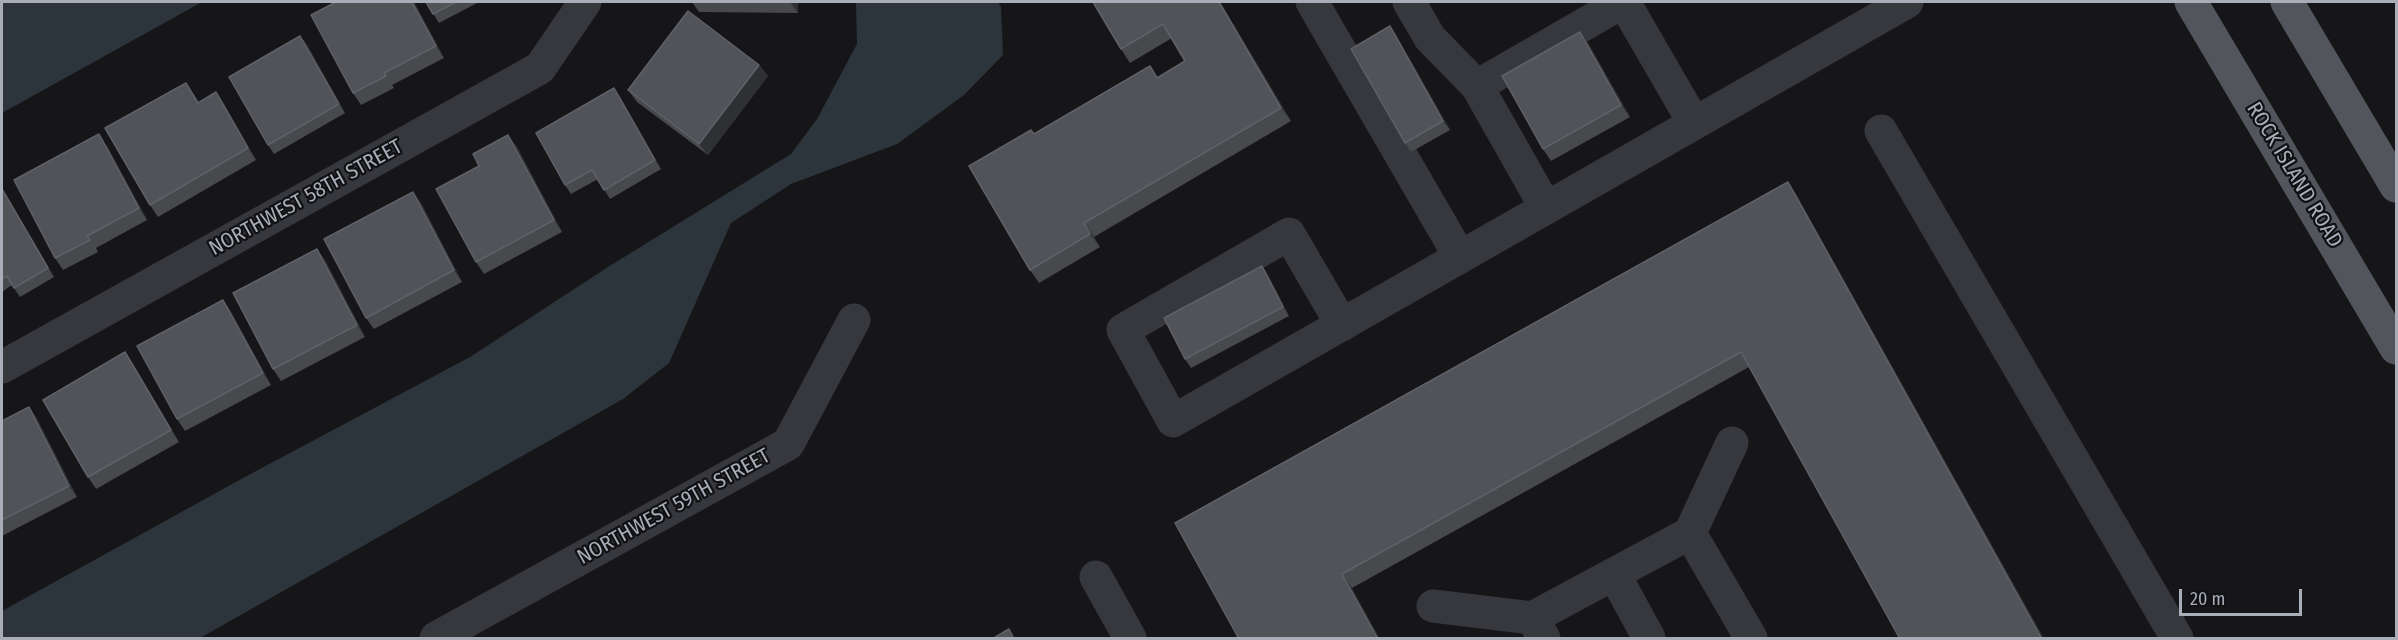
<!DOCTYPE html>
<style>
body{margin:0}
#map{position:relative;width:2398px;height:640px;overflow:hidden;background:#161618;font-family:"Fira Sans Condensed",sans-serif}
canvas{display:block}
.frame{position:absolute;inset:0;border:3px solid #a8adb8;pointer-events:none}
.scale{position:absolute;left:2179px;top:589px;width:123px;height:27px;box-sizing:border-box;border:3px solid #a8adb8;border-top:0;padding-left:8px;font-size:18px;line-height:21px;white-space:nowrap;color:#a8adb8;-webkit-text-stroke:4px #111113;paint-order:stroke}
</style>
<div id="map">
<canvas width="2398" height="640"></canvas>
<div class="frame"></div>
<div class="scale">20 m</div>
</div>
<script>
const context = document.querySelector('canvas').getContext('2d');
context.lineJoin = 'round';
function paint(path, color) { context.fillStyle = color; context.fill(path, 'evenodd'); }
function trace(path, color, width, dash) { context.strokeStyle = color; context.lineWidth = width; context.lineCap = dash ? 'butt' : 'round'; context.setLineDash(dash || []); context.stroke(path); }
function label(font, color, halo, rows, align = 'center') {
  context.font = font + ' "Fira Sans Condensed",sans-serif'; context.lineWidth = 4.5; context.setLineDash([]); context.textBaseline = 'middle'; context.strokeStyle = halo; context.fillStyle = color; for (const [text, x, y, turn = 0] of rows) {
    context.save(); context.translate(x, y); context.rotate((+turn || 0) * Math.PI / 180); context.textAlign = isNaN(turn) ? turn : align; if (halo) context.strokeText(text, 0, 0); context.fillText(text, 0, 0); context.restore();
  }
}
paint(new Path2D(`
 M 2,2 L 202,2 L 2,113 Z
 M 856,2 L 998,2 L 1001,7 L 1003,55 L 964,95 L 897,144 L 791,184 L 731,223 L 669,363 L 623,399 L 200,638 L 2,638 L 2,611 L 243,478 L 470,357 L 608,267 L 791,154 L 817,119 L 857,44 Z`), '#2c353c');
trace(new Path2D(`
 M 1312,2 L 1460,257
 M 1409,2 L 1430,38 L 1477,86
 M 1624,2 L 1694,123
 M 1881,131 L 2177,638
 M 1546,208 L 1477,86 L 1623,2
 M 1342,325 L 1289,234 L 1123,330 L 1173,421 L 1907,2
 M 2,367 L 540,68 L 585,2
 M 1690,533 L 1732,443
 M 1614,574 L 1649,638
 M 1096,577 L 1130,638
 M 1433,606 L 1532,618
 M 436,638 L 788,444 L 854,320
 M 1544,638 L 1532,618 L 1690,533 L 1751,638`), '#37383d', 33);
trace(new Path2D(`
 M 2191,2 L 2396,348
 M 2287,2 L 2396,186`), '#53555c', 33);
paint(new Path2D(`
 M 336,2 L 414,2 L 444,58 L 392,85 L 394,88 L 361,105 L 353,93 Z
 M 426,2 L 479,2 L 439,23 Z
 M 692,2 L 798,2 L 798,13 L 699,12 Z
 M 1093,2 L 1220,2 L 1291,121 L 1094,237 L 1100,247 L 1039,283 L 1030,270 L 1034,134 L 1158,77 L 1185,61 L 1172,38 L 1130,63 L 1121,49 Z
 M 1396,35 L 1450,130 L 1411,152 L 1405,143 Z
 M 300,36 L 307,45 L 345,113 L 274,154 L 268,145 Z
 M 1588,43 L 1630,117 L 1551,161 L 1543,149 Z
 M 759,65 L 768,76 L 708,155 L 637,102 L 628,90 Z
 M 216,92 L 224,104 L 256,160 L 158,217 L 150,205 L 194,95 L 199,103 Z
 M 620,97 L 661,169 L 610,199 L 598,179 L 571,194 L 565,185 Z
 M 508,135 L 517,147 L 562,232 L 484,274 L 476,262 L 479,166 Z
 M 107,146 L 147,220 L 96,248 L 98,252 L 63,270 L 55,258 Z
 M 1788,182 L 1797,196 L 2044,639 L 1900,639 L 1749,367 L 1352,588 L 1239,639 Z
 M 2,189 L 8,198 L 54,277 L 20,297 L 12,285 L 2,292 Z
 M 421,203 L 462,282 L 374,329 L 366,318 Z
 M 325,260 L 365,337 L 281,381 L 273,369 Z
 M 1262,266 L 1268,275 L 1289,316 L 1191,368 L 1185,359 Z
 M 223,300 L 231,312 L 271,385 L 185,431 L 177,419 Z
 M 125,352 L 133,364 L 179,442 L 96,489 L 88,477 Z
 M 29,407 L 37,419 L 77,497 L 2,536 L 2,421 Z`), '#47494d');
paint(new Path2D(`
 M 412,2 L 414,2 L 444,58 L 436,46 Z
 M 790,2 L 798,2 L 798,13 Z
 M 1219,2 L 1220,2 L 1291,121 L 1281,108 Z
 M 1390,26 L 1396,35 L 1450,130 L 1443,121 Z
 M 1580,32 L 1588,43 L 1630,117 L 1621,105 Z
 M 300,36 L 307,45 L 345,113 L 339,104 Z
 M 759,65 L 768,76 L 708,155 L 699,144 Z
 M 614,88 L 620,97 L 661,169 L 655,160 Z
 M 216,92 L 224,104 L 256,160 L 248,148 Z
 M 99,134 L 107,146 L 147,220 L 139,208 Z
 M 508,135 L 517,147 L 562,232 L 554,220 Z
 M 1788,182 L 1797,196 L 2044,639 L 2042,639 Z
 M 2,189 L 8,198 L 54,277 L 48,268 Z
 M 413,192 L 421,203 L 462,282 L 454,270 Z
 M 1084,223 L 1094,237 L 1100,247 L 1090,234 Z
 M 317,249 L 325,260 L 365,337 L 357,325 Z
 M 1262,266 L 1268,275 L 1289,316 L 1283,307 Z
 M 223,300 L 231,312 L 271,385 L 263,373 Z
 M 125,352 L 133,364 L 179,442 L 171,430 Z
 M 29,407 L 37,419 L 77,497 L 69,486 Z
 M 1342,574 L 1352,588 L 1380,639 L 1378,639 Z`), '#2f3033');
const building = new Path2D(`
 M 336,2 L 412,2 L 436,46 L 384,73 L 386,76 L 353,93 L 311,15 Z
 M 426,2 L 456,2 L 433,14 Z
 M 1093,2 L 1219,2 L 1281,108 L 1084,223 L 1090,234 L 1030,270 L 969,166 L 1031,130 L 1034,134 L 1150,66 L 1157,78 L 1185,61 L 1163,24 L 1121,49 Z
 M 688,11 L 759,65 L 699,144 L 628,90 Z
 M 1390,26 L 1443,121 L 1405,143 L 1351,49 Z
 M 1580,32 L 1621,105 L 1543,149 L 1502,76 Z
 M 300,36 L 339,104 L 268,145 L 229,77 Z
 M 186,83 L 198,103 L 216,92 L 248,148 L 150,205 L 105,128 Z
 M 614,88 L 655,160 L 604,190 L 592,170 L 565,185 L 536,133 Z
 M 99,134 L 139,208 L 87,236 L 90,240 L 55,258 L 14,180 Z
 M 508,135 L 554,220 L 476,262 L 436,189 L 479,166 L 473,154 Z
 M 1788,182 L 2042,639 L 1900,639 L 1741,352 L 1342,574 L 1378,639 L 1239,639 L 1175,523 Z
 M 2,189 L 48,268 L 14,288 L 7,276 L 2,279 Z
 M 413,192 L 454,270 L 366,318 L 324,239 Z
 M 317,249 L 357,325 L 273,369 L 233,293 Z
 M 1262,266 L 1283,307 L 1185,359 L 1164,318 Z
 M 223,300 L 263,373 L 177,419 L 137,346 Z
 M 125,352 L 171,430 L 88,477 L 43,400 Z
 M 29,407 L 69,486 L 2,520 L 2,421 Z
 M 1009,629 L 1014,639 L 992,639 Z`);
paint(building, '#525359');
trace(building, '#5f6168', 1.5);
label('21px', '#a8adb8', '#111113', [
 ["ROCK ISLAND ROAD",2294,175,59],
 ["NORTHWEST 58TH STREET",306,198,-29],
 ["NORTHWEST 59TH STREET",674,507,-29]
]);
</script>
